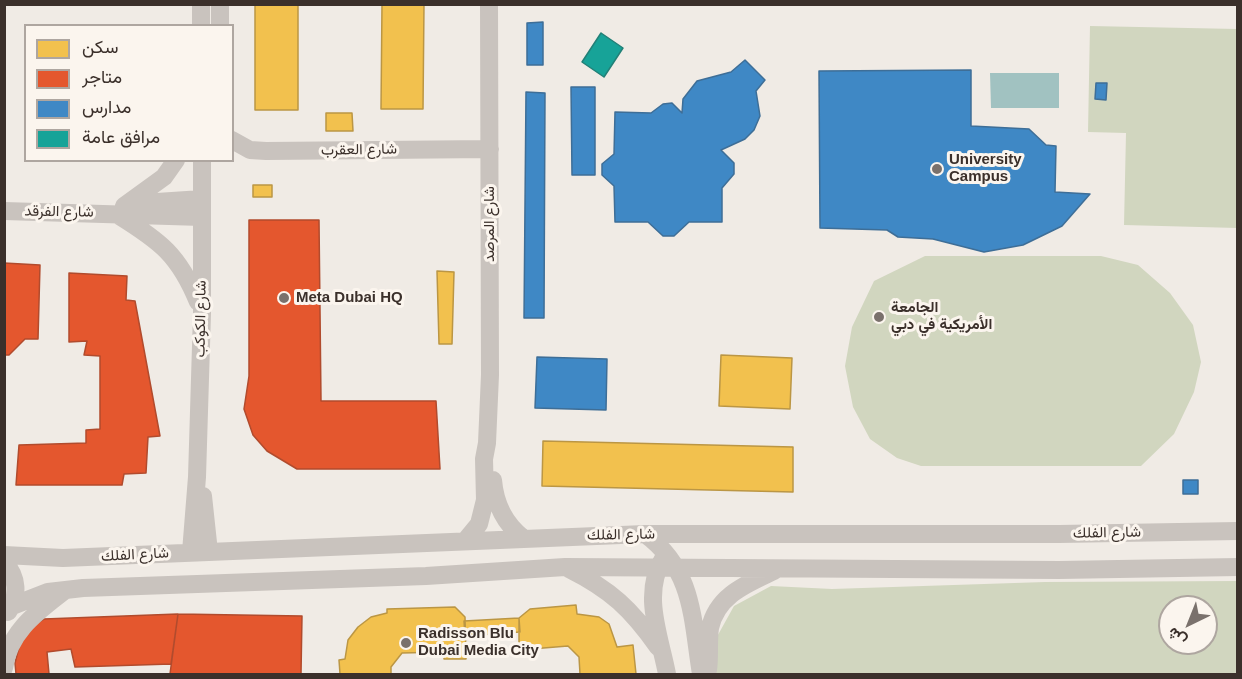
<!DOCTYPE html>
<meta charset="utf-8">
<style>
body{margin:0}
#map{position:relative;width:1242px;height:679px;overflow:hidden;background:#f0ebe5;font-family:Arial,Vazirmatn,sans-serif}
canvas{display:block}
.frame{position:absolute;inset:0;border:6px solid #3b302b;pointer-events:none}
.legend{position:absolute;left:24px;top:24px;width:210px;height:138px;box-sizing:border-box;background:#fbf5ee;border:2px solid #aea6a0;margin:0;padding:8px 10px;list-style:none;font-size:18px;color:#3b302b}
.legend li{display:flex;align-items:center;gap:12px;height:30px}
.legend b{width:30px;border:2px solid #aea6a0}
.north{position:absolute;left:1158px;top:595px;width:60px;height:60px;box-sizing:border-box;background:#fbf5ee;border:2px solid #aea6a0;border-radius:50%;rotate:223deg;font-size:16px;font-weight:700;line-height:24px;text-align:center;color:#3b302b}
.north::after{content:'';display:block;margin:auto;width:21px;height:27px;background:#7a716c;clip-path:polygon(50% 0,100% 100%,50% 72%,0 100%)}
</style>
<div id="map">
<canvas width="1242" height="679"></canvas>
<div class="frame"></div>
<ul class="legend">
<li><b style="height:16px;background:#f2c14e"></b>سكن</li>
<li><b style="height:16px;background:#e4572e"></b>متاجر</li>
<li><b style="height:16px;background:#3f88c5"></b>مدارس</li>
<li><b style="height:16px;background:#17a398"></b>مرافق عامة</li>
</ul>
<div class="north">ش</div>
</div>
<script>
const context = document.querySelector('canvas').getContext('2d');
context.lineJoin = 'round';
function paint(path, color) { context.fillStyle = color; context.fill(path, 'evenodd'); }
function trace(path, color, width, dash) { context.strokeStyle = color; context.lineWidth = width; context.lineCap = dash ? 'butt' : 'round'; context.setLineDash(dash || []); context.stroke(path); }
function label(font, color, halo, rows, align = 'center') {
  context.font = font + ' Arial,Vazirmatn,sans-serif'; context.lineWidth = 6; context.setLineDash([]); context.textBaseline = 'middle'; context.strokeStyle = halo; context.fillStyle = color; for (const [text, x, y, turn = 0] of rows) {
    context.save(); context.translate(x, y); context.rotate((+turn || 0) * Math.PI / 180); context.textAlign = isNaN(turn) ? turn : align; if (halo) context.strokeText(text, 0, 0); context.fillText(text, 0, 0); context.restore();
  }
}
paint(new Path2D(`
 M 1090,26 L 1237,29 L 1237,228 L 1124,225 L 1126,133 L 1088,132 Z
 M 925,256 L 1101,256 L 1138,265 L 1170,293 L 1193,325 L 1201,362 L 1194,392 L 1174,434 L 1141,466 L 921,466 L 897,458 L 870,439 L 853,407 L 845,366 L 852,327 L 874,281 Z
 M 1237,581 L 1237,674 L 715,674 L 714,642 L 734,606 L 771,586 L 832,589 L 1045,582 ZM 1170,607 L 1206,607 L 1206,643 L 1170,643 Z`), '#d1d6bf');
paint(new Path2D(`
 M 990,73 L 1059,73 L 1059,108 L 991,108 Z`), '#a1c2c1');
const homes = new Path2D(`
 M 255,4 L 298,4 L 298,110 L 255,110 Z
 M 382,4 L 424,4 L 423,109 L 381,109 Z
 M 326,113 L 352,113 L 353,131 L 326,131 Z
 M 253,185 L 272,185 L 272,197 L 253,197 Z
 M 437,271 L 454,272 L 452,344 L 439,344 Z
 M 721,355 L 792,358 L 790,409 L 719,406 Z
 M 543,441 L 793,447 L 793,492 L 542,486 Z
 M 576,605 L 577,614 L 599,617 L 609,624 L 617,647 L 633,645 L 636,674 L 580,674 L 579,657 L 568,646 L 519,650 L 519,618 L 530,609 Z
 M 455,607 L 465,617 L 466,659 L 444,659 L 444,652 L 402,653 L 391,667 L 391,674 L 340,674 L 339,660 L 345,659 L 348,640 L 358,627 L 371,617 L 387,613 L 387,609 Z
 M 519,618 L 520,632 L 465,636 L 464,621 Z`);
paint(homes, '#f2c14e');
trace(homes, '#bb9644', 1.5);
const shops = new Path2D(`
 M 249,220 L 319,220 L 321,401 L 436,401 L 440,469 L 297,469 L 267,451 L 253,435 L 244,409 L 249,376 Z
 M 4,263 L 40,265 L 38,339 L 25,339 L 9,355 L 4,355 Z
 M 69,273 L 127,276 L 126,300 L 135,301 L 160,436 L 148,437 L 146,473 L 124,474 L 122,485 L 16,485 L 19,445 L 86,443 L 86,430 L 100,429 L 100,356 L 84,355 L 87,341 L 69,342 Z
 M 178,614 L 302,616 L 301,674 L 170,674 Z
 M 178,614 L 171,664 L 75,667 L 71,649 L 47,652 L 49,674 L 16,674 L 15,663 L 23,631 L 44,619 Z`);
paint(shops, '#e4572e');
trace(shops, '#b14b2d', 1.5);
const schools = new Path2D(`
 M 543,22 L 543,65 L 527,65 L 527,23 Z
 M 745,60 L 765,80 L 756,91 L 760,116 L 754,130 L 745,139 L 721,150 L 734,163 L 734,174 L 722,188 L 722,222 L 689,222 L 674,236 L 663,236 L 648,222 L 615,222 L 614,186 L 602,175 L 602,164 L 614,154 L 615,112 L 651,113 L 663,104 L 672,103 L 682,113 L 683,99 L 697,81 L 731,72 Z
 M 971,70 L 971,126 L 1029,129 L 1046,145 L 1056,146 L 1055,192 L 1090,194 L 1062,226 L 1023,245 L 984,252 L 933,239 L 898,237 L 887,230 L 820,228 L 819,71 Z
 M 1096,83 L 1107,83 L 1106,100 L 1095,99 Z
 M 571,87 L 595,87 L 595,175 L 572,175 Z
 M 526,92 L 545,93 L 544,318 L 524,318 Z
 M 537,357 L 607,359 L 606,410 L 535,408 Z
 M 1183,480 L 1198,480 L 1198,494 L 1183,494 Z`);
paint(schools, '#3f88c5');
trace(schools, '#3e6e97', 1.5);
const public = new Path2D(`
 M 601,33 L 623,48 L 604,77 L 582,62 Z`);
paint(public, '#17a398');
trace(public, '#228077', 1.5);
trace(new Path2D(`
 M 201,4 L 201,26
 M 220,26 L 220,4
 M 232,140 L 250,150 L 266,151 L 490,149
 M 124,206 L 164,177 L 176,160
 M 130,208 L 157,202 L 202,199
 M 4,211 L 202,217
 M 118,215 C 160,241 179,255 198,302
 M 493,480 C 495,504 504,523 523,538
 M 203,496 L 209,552
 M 645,534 C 694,570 692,619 701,674
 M 465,541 L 479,524 L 485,500 L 484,459 L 487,443 L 490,375 L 489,4
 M 191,552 L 197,477 L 202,313 L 202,160
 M 4,555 L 63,558 L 645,534 L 1059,534 L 1238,531
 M 664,557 C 641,594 660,636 667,674
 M 4,562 C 18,577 19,596 8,612
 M 569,569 C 611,590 631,609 658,647
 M 12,606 L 48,592 L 83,588 L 426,576 L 565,567 L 1059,570 L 1238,567
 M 4,668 C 9,632 36,613 63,592
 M 708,670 C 710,656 708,642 710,628 C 717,595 747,584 774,571`), '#c9c3be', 18);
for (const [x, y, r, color] of [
 [937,169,6,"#7a716c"],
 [284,298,6,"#7a716c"],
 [879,317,6,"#7a716c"],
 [406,643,6,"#7a716c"]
]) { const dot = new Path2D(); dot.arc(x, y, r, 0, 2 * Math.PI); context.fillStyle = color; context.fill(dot); trace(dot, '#fbf5ee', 2); }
label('15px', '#3b302b', '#fbf5ee', [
 ["شارع العقرب",359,150,-1],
 ["شارع الفرقد",59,212,1],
 ["شارع المرصد",490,224,-90],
 ["شارع الكوكب",201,319,-89],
 ["شارع الفلك",1107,533,-1],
 ["شارع الفلك",621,535,-1],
 ["شارع الفلك",135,555,-3]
]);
label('bold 15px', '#3b302b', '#fbf5ee', [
 ["University",949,160],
 ["Campus",949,177],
 ["Meta Dubai HQ",296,298],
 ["الجامعة",891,308],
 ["الأمريكية في دبي",891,325],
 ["Radisson Blu",418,634],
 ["Dubai Media City",418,651]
], 'left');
</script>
